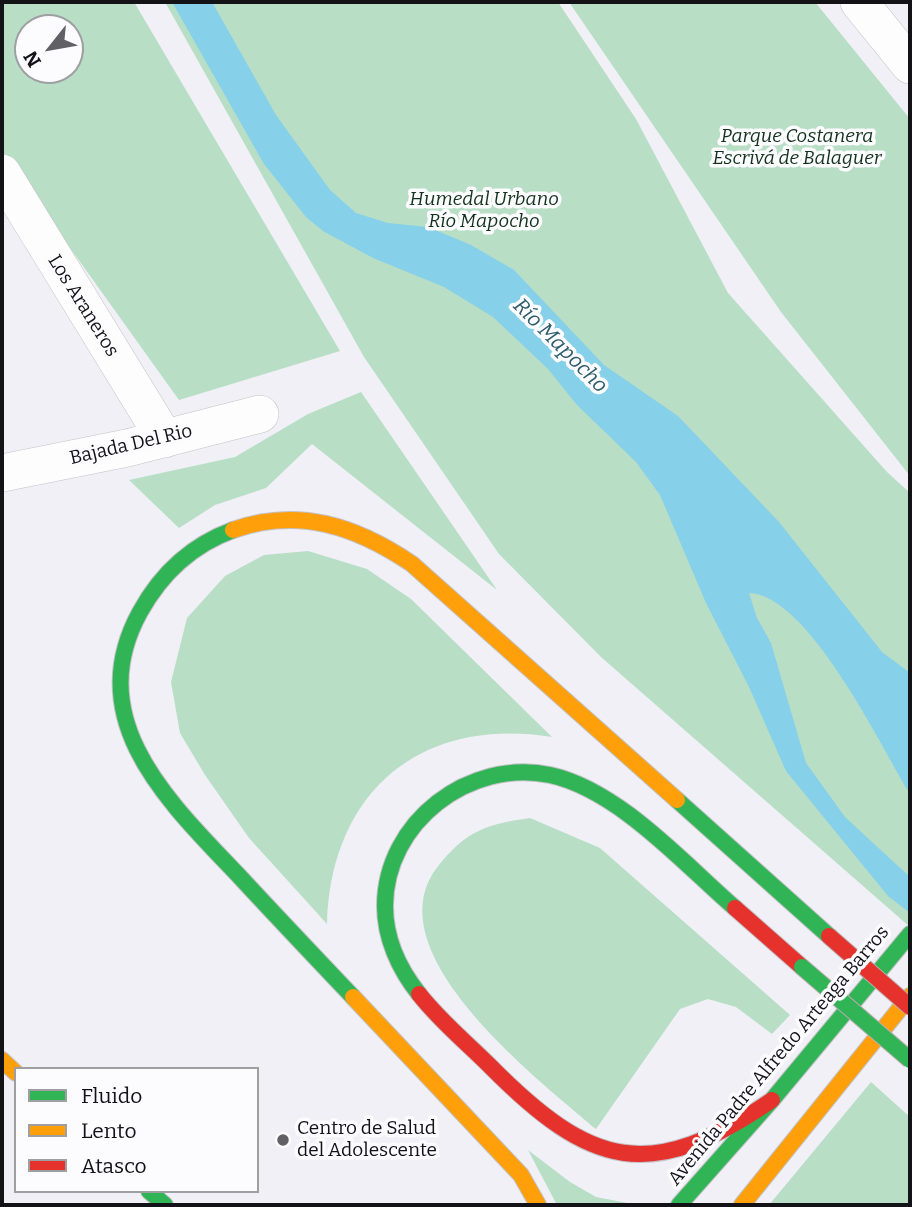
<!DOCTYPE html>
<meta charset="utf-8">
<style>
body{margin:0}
#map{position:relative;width:912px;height:1207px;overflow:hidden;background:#f0f0f6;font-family:Bitter,serif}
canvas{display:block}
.frame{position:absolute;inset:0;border:4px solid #131317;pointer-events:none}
.legend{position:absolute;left:14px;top:1067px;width:245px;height:126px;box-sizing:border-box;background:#fcfcfe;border:2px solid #9f9fa2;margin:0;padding:9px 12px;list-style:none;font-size:21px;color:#131317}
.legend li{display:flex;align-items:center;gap:14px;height:35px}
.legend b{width:35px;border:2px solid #9f9fa2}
.north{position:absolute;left:14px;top:14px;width:70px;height:70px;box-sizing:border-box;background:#fcfcfe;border:2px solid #9f9fa2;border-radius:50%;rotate:239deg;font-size:19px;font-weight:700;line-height:28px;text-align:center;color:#131317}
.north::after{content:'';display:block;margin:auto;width:24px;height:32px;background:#606065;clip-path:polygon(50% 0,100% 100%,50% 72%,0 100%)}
</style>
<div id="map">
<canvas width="912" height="1207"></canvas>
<div class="frame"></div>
<ul class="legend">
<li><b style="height:9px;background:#30b455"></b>Fluido</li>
<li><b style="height:9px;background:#ff9f0a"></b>Lento</li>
<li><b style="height:9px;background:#e5322d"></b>Atasco</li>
</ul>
<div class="north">N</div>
</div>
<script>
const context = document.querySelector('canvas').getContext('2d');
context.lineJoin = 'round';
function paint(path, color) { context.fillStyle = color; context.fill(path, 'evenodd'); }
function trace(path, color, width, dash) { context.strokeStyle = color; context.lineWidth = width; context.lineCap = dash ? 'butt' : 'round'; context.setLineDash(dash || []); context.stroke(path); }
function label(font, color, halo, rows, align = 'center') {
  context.font = font + ' Bitter,serif'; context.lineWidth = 7; context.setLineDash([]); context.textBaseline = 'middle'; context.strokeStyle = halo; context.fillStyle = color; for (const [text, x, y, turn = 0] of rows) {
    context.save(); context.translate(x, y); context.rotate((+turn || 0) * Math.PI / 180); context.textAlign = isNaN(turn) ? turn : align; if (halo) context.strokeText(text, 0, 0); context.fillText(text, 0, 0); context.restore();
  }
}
paint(new Path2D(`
 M 2,2 L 134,2 L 340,351 L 179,400 L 2,153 ZM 28,28 L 70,28 L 70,70 L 28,70 Z
 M 165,2 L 558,2 L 636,119 L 728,293 L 887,472 L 910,493 L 910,927 L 601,657 L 499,554 L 364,357 Z
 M 569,2 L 815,2 L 910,119 L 910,476 L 781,312 Z
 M 361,392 L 497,590 L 312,444 L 266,488 L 215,505 L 179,528 L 129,480 L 235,457 L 308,414 Z
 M 308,551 L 367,569 L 411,599 L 552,737 C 421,716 331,791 327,924 L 249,838 L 205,775 L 180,733 L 171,682 L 187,618 L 225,576 L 264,555 Z
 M 530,818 L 600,848 L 790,1015 L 772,1034 L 736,1007 L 708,999 L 680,1009 L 596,1129 C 539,1080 369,950 439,865 C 467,830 488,824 530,818 Z
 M 871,1082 L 910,1117 L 910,1205 L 769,1205 Z
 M 528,1150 L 570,1182 L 596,1197 L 638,1205 L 557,1205 Z`), '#b8dec6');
paint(new Path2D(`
 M 172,2 L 212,2 L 276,115 L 330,190 L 356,213 L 388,223 L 428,227 L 471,245 L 514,270 L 604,365 L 678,416 L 779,522 L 882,652 L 910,673 L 910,794 C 881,747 809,595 749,593 L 757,618 L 771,643 L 806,763 L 845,817 L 910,877 L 910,913 L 888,896 L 786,771 L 749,687 L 706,603 L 660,495 L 636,462 L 577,405 L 548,369 L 493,317 L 444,287 L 373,258 L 323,231 L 306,217 L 264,164 Z`), '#86d0e9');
const street = new Path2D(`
 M 859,2 L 910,65
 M 2,173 L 165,439
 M 2,473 L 127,448 L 260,414`);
const fast = new Path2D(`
 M 233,530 C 192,545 161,574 140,612 C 80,721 171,804 240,877 C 277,917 315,957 353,997
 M 677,800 L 829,936
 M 419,994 C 399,969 385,938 385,906 C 385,822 470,758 550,775 C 619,790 684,864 735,908
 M 149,1191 L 165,1205
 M 679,1205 L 772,1100 L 910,934`);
const slow = new Path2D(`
 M 233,530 C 299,507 356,526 412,564 L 677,800
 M 353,997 L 521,1175 L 538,1205
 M 2,1060 L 16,1073
 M 742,1205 L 910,996`);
const jam = new Path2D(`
 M 735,908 L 802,967
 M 419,994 C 440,1021 466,1042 490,1066 C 591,1168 650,1184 772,1100`);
trace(street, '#c1c1c6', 38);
trace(fast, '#c1c1c6', 18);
trace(slow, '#c1c1c6', 18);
trace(jam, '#c1c1c6', 18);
trace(street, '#fdfdfe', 37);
trace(fast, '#30b455', 16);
trace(slow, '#ff9f0a', 16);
trace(jam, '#e5322d', 16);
const fastBridge = new Path2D(`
 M 802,967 L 910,1060`);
const jamBridge = new Path2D(`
 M 829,936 L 910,1007`);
trace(fastBridge, '#baacae', 18, []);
trace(jamBridge, '#baacae', 18, []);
trace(fastBridge, '#30b455', 16);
trace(jamBridge, '#e5322d', 16);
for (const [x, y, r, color] of [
 [283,1140,7,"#606065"]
]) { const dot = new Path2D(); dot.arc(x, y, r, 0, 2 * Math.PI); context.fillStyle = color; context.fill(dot); trace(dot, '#fcfcfe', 2.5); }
label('italic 19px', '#12321d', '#fcfcfe', [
 ["Parque Costanera",797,137],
 ["Escrivá de Balaguer",797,159],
 ["Humedal Urbano",484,200],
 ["Río Mapocho",484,222]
]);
label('19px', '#131317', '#fcfcfe', [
 ["Los Araneros",83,306,58],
 ["Bajada Del Rio",131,445,-13],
 ["Avenida Padre Alfredo Arteaga Barros",779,1056,-50]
]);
label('19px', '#131317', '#fcfcfe', [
 ["Centro de Salud",297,1129],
 ["del Adolescente",297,1151]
], 'left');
label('italic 21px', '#2e5c6a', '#fcfcfe', [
 ["Río Mapocho",560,346,45]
]);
</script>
